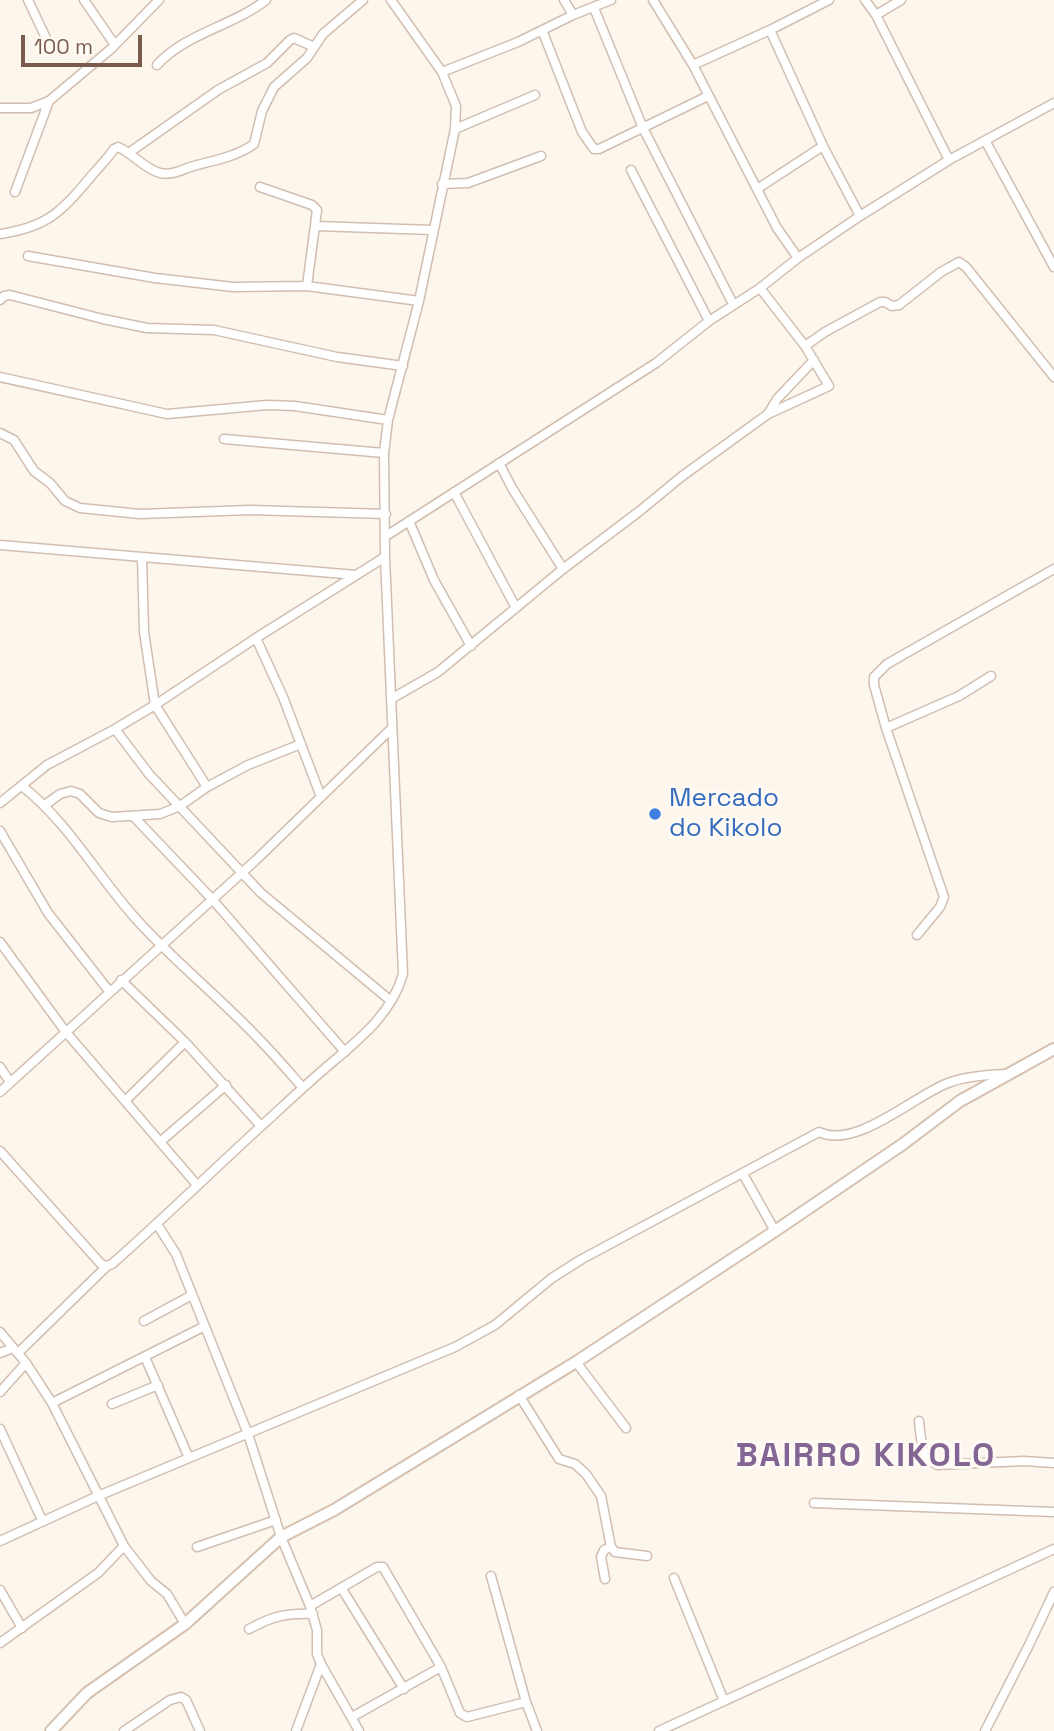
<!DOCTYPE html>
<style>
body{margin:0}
#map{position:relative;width:1054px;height:1731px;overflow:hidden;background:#fdf6ec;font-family:"Space Grotesk",sans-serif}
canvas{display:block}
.scale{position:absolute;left:21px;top:35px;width:121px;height:32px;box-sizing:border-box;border:4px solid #7a5c4d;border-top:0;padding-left:9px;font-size:21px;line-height:24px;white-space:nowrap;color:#7a5c4d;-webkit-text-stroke:5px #fffaf3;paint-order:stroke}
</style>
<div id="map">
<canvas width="1054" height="1731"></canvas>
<div class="scale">100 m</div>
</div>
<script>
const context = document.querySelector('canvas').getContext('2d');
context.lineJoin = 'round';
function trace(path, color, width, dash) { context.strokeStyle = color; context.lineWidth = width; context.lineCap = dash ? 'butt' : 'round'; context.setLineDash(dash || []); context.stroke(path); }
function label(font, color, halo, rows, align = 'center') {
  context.font = font + ' "Space Grotesk",sans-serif'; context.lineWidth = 6; context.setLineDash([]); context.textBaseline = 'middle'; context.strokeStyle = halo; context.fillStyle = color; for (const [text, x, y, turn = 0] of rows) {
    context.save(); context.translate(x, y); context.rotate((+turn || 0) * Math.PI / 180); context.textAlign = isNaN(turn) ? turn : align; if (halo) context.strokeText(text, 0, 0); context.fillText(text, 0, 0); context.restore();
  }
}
const street = new Path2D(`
 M 28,0 L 46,38
 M 84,0 L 115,45
 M 564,0 L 573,15
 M 653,0 L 693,65 L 777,228 L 798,258
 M 865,0 L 876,15 L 949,160
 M 594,8 L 643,128 L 733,304
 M 876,15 L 901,0
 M 542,30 L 582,132 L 594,149 L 599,149 L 708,96
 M 770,30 L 823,146 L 860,216
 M 157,65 C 186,33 233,26 266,0
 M 693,65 L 770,30 L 829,0
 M 442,72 L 518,42 L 573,15 L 611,0
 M 0,108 L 31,108 L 49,101 L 112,48 L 159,0
 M 455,129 L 535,95
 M 986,142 L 1054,267
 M 130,152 L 218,90 L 267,63 L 290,40 L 294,38 L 314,47
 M 631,170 L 709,321
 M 442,184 L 468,183 L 541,156
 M 260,187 L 312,205 L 317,210 L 307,286
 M 757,189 L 823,146
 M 15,192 L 49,101
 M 316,226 L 432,230
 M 0,234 C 49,227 63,210 93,174 C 100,166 108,158 114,149 L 118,147 C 134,154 143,168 160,173 C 174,176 184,168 197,165 C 217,160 237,156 254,144 L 262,111 L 274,87 L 307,58 L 323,34 L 363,0
 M 28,256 L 155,278 L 233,287 L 307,286 L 419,301
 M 0,300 L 4,296 L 10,295 L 103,319 L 147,328 L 214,330 L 337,357 L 403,366
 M 805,346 L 825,332 L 880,302 L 885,302 L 892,306 L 899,305 L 941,272 L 959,262 L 966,267 L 1054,377
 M 0,377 L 167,414 L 267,405 L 295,406 L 388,420
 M 768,414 L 777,399 L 814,360
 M 0,433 L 14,440 L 34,471 L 50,483 L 65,501 L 80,508 L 140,514 L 250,510 L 386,514
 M 224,439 L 384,453
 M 499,463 L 512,488 L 563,569
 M 454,492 L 516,608
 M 409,521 L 434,580 L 471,646
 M 386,536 L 656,363 L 709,321 L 760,288 L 798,258 L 860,216 L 949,160 L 1054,103
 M 0,545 L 356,575
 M 142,558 L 144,632 L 155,705 L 207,787
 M 256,638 L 283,697 L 321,797
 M 391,699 L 438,672 L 563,569 L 641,510 L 681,477 L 768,414 L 829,386 L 805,346 L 760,288
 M 886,728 L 959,696 L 991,676
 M 115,729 L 149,774 L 261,893 L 391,1001
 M 22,786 C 69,823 97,876 137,920 C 174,961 218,996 256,1036 C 273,1053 288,1071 303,1088
 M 0,803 L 47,765 L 115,729 L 155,705 L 256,638 L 385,557
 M 45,805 L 60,794 L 71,791 L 80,794 L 99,813 L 112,817 L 160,814 L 180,806 L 207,787 L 248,765 L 301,744
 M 134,817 L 212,899 L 345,1052
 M 0,831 L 48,913 L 109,991
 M 917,935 L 940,907 L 944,897 L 886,728 L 874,685 L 874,677 L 887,664 L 1054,569
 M 0,942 L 65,1031 L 197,1185
 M 121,980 L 185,1042 L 261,1126
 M 0,1067 L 10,1082
 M 0,1092 L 256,860 L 392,728
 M 125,1101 L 185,1042
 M 160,1142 L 226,1085
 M 0,1151 L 101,1264 L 107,1266
 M 743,1174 L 775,1231
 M 157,1224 L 176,1254 L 248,1434 L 281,1537 L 310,1606 L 317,1630 L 317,1654 L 321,1664 L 359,1731
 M 144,1321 L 192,1295
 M 0,1332 L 26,1363 L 52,1403 L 124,1546 L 98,1573 L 0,1643
 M 0,1353 L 13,1348
 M 18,1353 L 107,1266 L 112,1264 C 162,1220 209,1174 258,1129 C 279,1110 300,1090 322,1071 C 354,1043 391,1017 403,974 L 385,557 L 384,453 L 388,420 L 419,301 L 455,129 L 456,106 L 442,72 L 391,0
 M 145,1357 L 189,1458
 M 576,1362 L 626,1428
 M 0,1392 L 26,1363
 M 519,1395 L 559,1459 L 575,1464 L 586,1474 L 601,1496 L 611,1547 L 615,1552 L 647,1556
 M 52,1403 L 205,1326
 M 112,1404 L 158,1385
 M 919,1421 C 921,1438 920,1456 937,1465 L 1024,1461 L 1054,1463
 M 0,1429 L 42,1520
 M 814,1503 L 1054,1512
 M 0,1541 L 98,1496 L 455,1347 L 495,1325 L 552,1278 L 582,1259 L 819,1132 C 856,1150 915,1095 948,1083 C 966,1076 988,1075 1007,1074
 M 124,1546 L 151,1581 L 167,1594 L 185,1624
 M 197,1547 L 276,1520
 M 491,1576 L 526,1702 L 537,1731
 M 674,1578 L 724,1701
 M 605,1579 L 601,1557 L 604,1550 L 611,1547
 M 342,1589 L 404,1689
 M 0,1590 L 22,1628
 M 310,1606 L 377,1567 L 383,1567 L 441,1667 L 460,1713 L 467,1717 L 526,1702
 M 249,1629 C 273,1616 286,1613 313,1614
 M 352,1717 L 441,1667
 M 124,1731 L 170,1700 L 181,1697 L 186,1700 L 200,1731
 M 296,1731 L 321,1664
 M 659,1731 L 1054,1549
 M 985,1731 L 1029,1645 L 1054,1592`);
const secondary = new Path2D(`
 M 51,1731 L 87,1693 L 185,1624 L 281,1537 L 334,1510 L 576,1362 L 775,1231 L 903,1144 L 960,1101 L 1054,1049`);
trace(street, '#d1beb0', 11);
trace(secondary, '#d6c0b0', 14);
trace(street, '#fff', 8);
trace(secondary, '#fff', 10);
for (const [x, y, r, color] of [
 [655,814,7,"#3f7fe0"]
]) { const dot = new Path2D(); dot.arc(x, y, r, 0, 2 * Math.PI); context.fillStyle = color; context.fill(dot); trace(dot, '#fffaf3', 2.5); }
label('26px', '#366cbe', '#fffaf3', [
 ["Mercado",669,799],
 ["do Kikolo",669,829]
], 'left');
context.letterSpacing = '2px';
label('bold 33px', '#846695', '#fffaf3', [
 ["BAIRRO KIKOLO",866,1457]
]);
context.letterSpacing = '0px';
</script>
